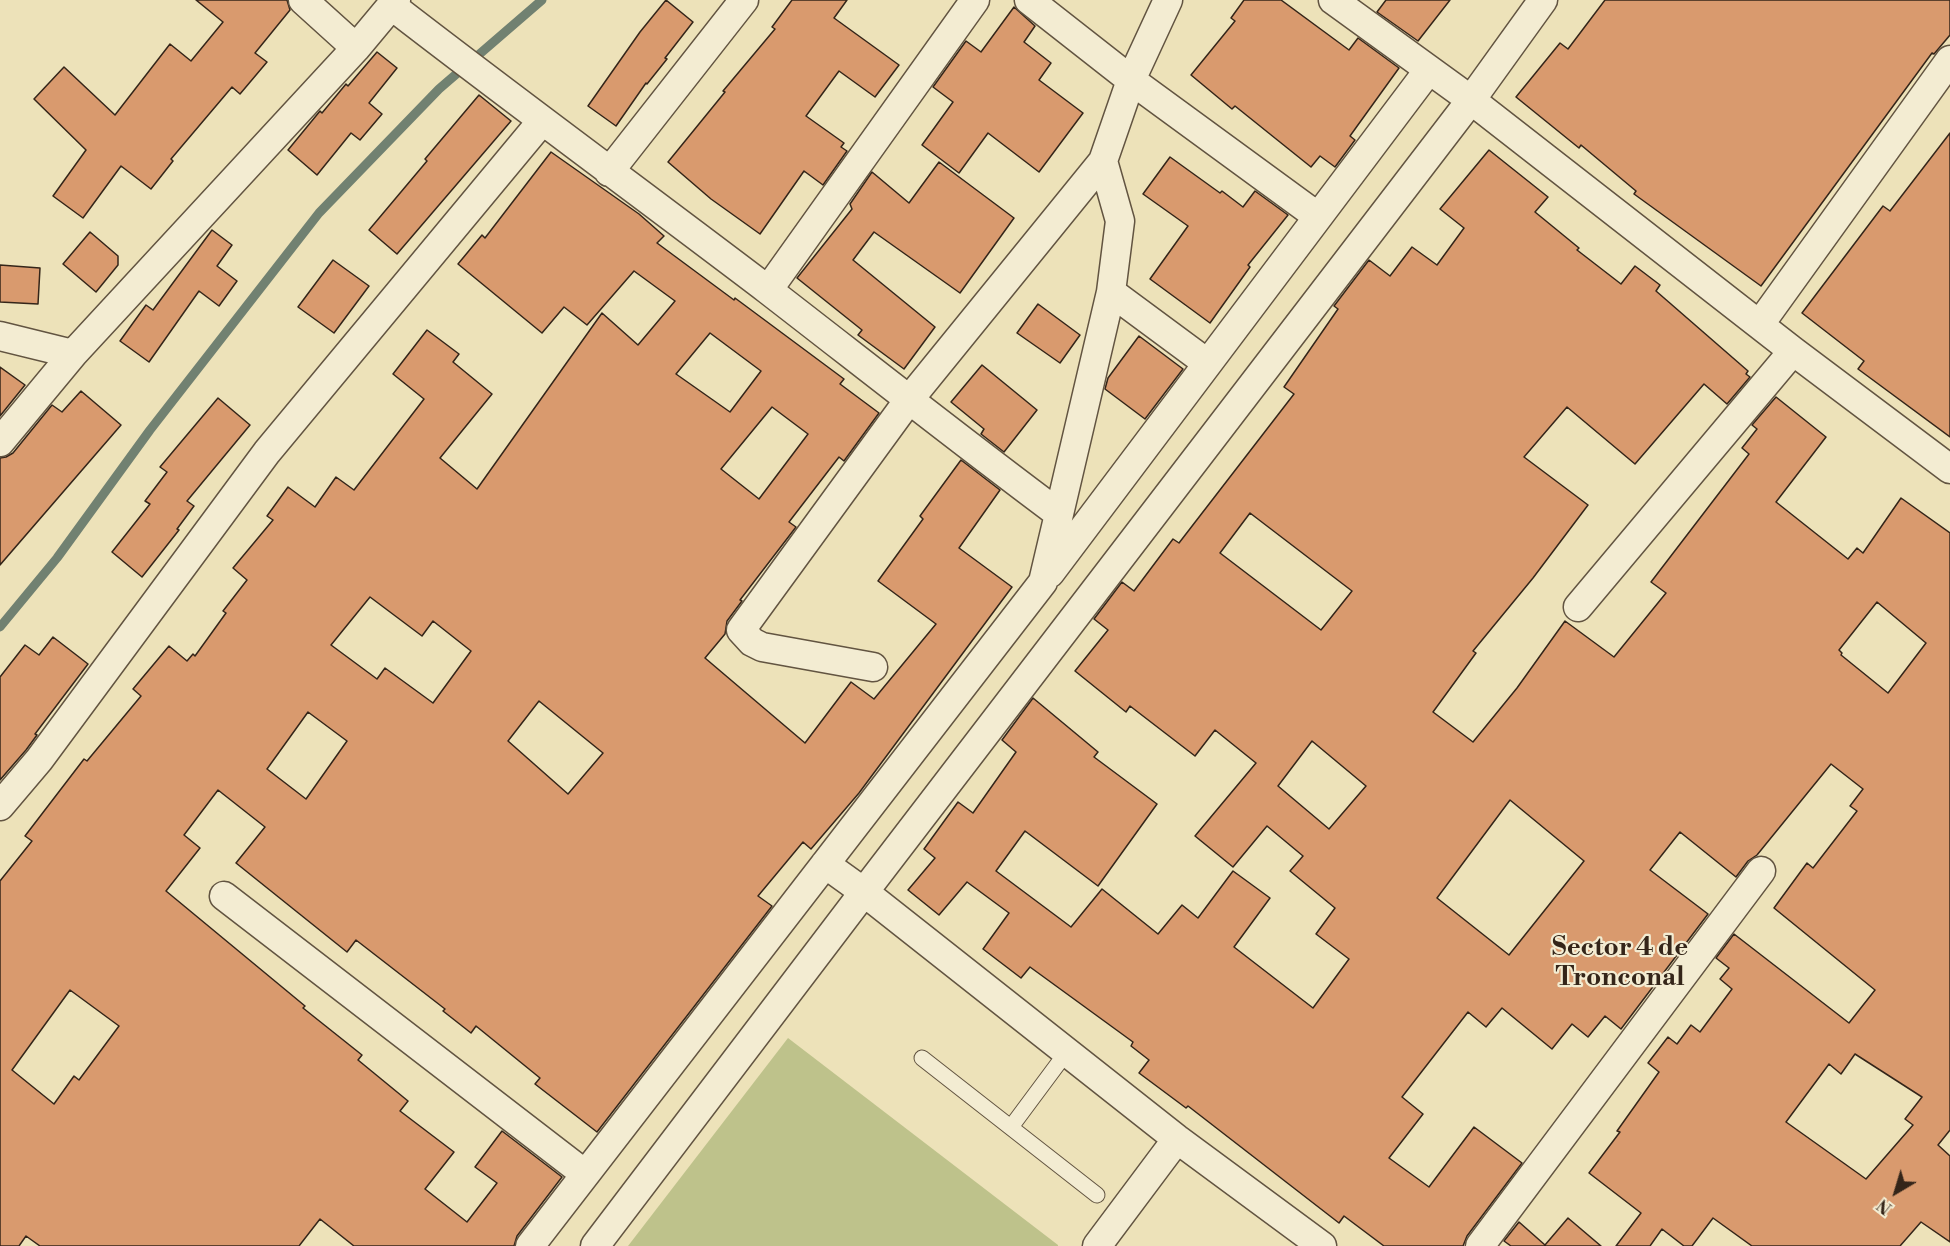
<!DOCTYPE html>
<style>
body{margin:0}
#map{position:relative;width:1950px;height:1246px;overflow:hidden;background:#ede2b9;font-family:"Libre Bodoni",serif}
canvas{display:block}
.north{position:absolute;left:1866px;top:1162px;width:60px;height:60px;-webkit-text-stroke:4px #f3ecd2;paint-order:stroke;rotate:218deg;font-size:16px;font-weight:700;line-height:24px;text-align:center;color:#342519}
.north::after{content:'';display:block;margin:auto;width:21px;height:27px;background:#342519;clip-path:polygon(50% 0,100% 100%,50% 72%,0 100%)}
</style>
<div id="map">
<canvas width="1950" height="1246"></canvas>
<div class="north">N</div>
</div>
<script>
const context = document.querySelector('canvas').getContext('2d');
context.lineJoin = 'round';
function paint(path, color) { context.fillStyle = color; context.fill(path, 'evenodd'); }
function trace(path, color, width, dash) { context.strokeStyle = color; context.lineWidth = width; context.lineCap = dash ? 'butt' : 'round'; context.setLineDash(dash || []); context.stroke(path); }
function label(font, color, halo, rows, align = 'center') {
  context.font = font + ' "Libre Bodoni",serif'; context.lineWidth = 4.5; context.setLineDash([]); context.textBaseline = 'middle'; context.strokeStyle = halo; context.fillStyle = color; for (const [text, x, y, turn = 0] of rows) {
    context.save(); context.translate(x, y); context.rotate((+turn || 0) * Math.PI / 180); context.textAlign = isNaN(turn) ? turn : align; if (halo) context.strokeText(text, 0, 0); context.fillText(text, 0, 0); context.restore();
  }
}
paint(new Path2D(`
 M 788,1038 L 1058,1245 L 1058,1246 L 628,1246 Z`), '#bec28b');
trace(new Path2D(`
 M 0,627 L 57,558 L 150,430 L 319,213 L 439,89 L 542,0`), '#718171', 9);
const building = new Path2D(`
 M 196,0 L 287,0 L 290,10 L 255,53 L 267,62 L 240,94 L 232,87 L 171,159 L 173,161 L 151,189 L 121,166 L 83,218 L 53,196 L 86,150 L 34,99 L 64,67 L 115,115 L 170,44 L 191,61 L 223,22 Z
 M 666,0 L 693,22 L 665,58 L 667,59 L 647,84 L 646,83 L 616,126 L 588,106 L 640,32 Z
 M 792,0 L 847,0 L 834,18 L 899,65 L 875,97 L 839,71 L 806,116 L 844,143 L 841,147 L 847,151 L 823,185 L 804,171 L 760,234 L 711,199 L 668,162 L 725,92 L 723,91 L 775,29 L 772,27 Z
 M 1244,0 L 1281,0 L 1349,50 L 1358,38 L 1399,68 L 1350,136 L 1355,140 L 1335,167 L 1320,156 L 1311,167 L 1235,106 L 1232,109 L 1191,75 L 1235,21 L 1231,18 Z
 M 1386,0 L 1450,0 L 1418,41 L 1377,12 Z
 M 1605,0 L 1950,0 L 1950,35 L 1934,54 L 1932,53 L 1761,286 L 1634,194 L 1636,191 L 1581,145 L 1579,148 L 1516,97 L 1560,43 L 1568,49 Z
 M 1014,7 L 1035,26 L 1024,42 L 1051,63 L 1039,80 L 1083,113 L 1039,172 L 988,133 L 959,173 L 922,145 L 953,102 L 933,87 L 966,41 L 981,52 Z
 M 377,52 L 397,68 L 369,103 L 382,114 L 360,140 L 351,133 L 317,175 L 288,150 L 320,111 L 322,113 L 346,84 L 348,86 Z
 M 479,95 L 511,121 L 397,254 L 369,230 L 427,161 L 425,159 Z
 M 1950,133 L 1950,437 L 1858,369 L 1864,361 L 1802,313 L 1883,206 L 1890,211 Z
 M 1489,150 L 1548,197 L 1535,212 L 1579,248 L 1577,250 L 1621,284 L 1635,266 L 1660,285 L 1656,291 L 1748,371 L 1746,374 L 1750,377 L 1727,404 L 1704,384 L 1635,464 L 1567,407 L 1524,457 L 1588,505 L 1533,578 L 1473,651 L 1476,653 L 1433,712 L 1473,742 L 1517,688 L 1565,621 L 1614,657 L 1666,593 L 1651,582 L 1749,454 L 1742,448 L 1757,429 L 1752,425 L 1776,397 L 1826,437 L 1776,502 L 1848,559 L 1857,548 L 1863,553 L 1901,498 L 1950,533 L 1950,1130 L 1938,1145 L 1950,1156 L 1950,1242 L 1921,1222 L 1900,1246 L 1752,1246 L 1713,1218 L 1692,1246 L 1684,1246 L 1662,1229 L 1650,1246 L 1616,1246 L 1641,1213 L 1589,1173 L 1620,1132 L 1617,1131 L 1659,1072 L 1648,1063 L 1668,1037 L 1677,1044 L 1691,1025 L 1700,1032 L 1732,989 L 1720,979 L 1729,968 L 1716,958 L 1734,934 L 1849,1023 L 1875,990 L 1774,908 L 1807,863 L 1813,868 L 1857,811 L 1850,806 L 1863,789 L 1831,764 L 1757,855 L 1748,861 L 1736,877 L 1680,832 L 1650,870 L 1708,914 L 1621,1029 L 1605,1016 L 1588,1037 L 1572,1024 L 1552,1049 L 1502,1008 L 1486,1027 L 1468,1012 L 1402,1097 L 1423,1114 L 1389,1158 L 1429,1187 L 1474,1127 L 1522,1163 L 1467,1236 L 1463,1246 L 1384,1246 L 1344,1216 L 1339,1223 L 1188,1106 L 1186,1108 L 1139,1073 L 1149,1060 L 1131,1046 L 1133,1042 L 1030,967 L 1021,978 L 983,949 L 1009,913 L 967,882 L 939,915 L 908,890 L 935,858 L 924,849 L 958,802 L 973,813 L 1016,752 L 1002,740 L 1033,698 L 1098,752 L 1094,757 L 1157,804 L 1098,886 L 1025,831 L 996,871 L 1071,927 L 1102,889 L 1158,934 L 1182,905 L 1198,918 L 1233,871 L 1270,898 L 1234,947 L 1313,1008 L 1349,959 L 1316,934 L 1335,908 L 1290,871 L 1303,856 L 1267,826 L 1233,867 L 1195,836 L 1256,763 L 1215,730 L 1195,756 L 1130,706 L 1126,712 L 1075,671 L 1108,630 L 1094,619 L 1122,582 L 1134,591 L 1173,539 L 1179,543 L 1294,394 L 1284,387 L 1338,309 L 1334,306 L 1369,260 L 1390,276 L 1412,247 L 1437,265 L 1464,228 L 1440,209 ZM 1250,513 L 1352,591 L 1321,630 L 1220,553 ZM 1877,602 L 1926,643 L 1888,693 L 1841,655 L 1842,653 L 1839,650 ZM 1312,741 L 1366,786 L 1329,829 L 1278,786 ZM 1510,800 L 1584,861 L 1509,955 L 1437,898 ZM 1855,1054 L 1922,1097 L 1905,1119 L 1913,1125 L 1866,1179 L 1786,1122 L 1829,1064 L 1841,1074 Z
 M 551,152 L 639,214 L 664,236 L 657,243 L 734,300 L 735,298 L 844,379 L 840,384 L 879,413 L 844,461 L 839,457 L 789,522 L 796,527 L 740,600 L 742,601 L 727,621 L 725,634 L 705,658 L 805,743 L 851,682 L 874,699 L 936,624 L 878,581 L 923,519 L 920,516 L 961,460 L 1000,490 L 959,548 L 1012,587 L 859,793 L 811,849 L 803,842 L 758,896 L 772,906 L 597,1132 L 535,1084 L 540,1078 L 476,1026 L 471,1033 L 443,1011 L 445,1009 L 356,940 L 347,952 L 236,863 L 265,827 L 218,790 L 184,835 L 200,848 L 166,891 L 305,1006 L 303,1008 L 362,1055 L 358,1060 L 408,1101 L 400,1111 L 454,1152 L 425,1189 L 467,1222 L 497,1183 L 475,1167 L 502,1131 L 562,1177 L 517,1236 L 514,1246 L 354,1246 L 320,1219 L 299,1246 L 40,1246 L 26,1236 L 19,1246 L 0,1246 L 0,881 L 32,841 L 25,836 L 84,759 L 87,761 L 141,696 L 133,689 L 169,646 L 187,661 L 193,654 L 195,656 L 226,613 L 223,611 L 247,580 L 233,568 L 273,520 L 267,516 L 288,487 L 315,507 L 336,477 L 354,490 L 424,399 L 393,374 L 427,330 L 459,354 L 453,362 L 492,394 L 440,458 L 477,489 L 602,313 L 638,345 L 675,301 L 634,271 L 587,325 L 564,307 L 542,333 L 458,264 L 482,235 L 485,238 ZM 710,333 L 761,371 L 730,412 L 676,374 ZM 772,407 L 808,434 L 759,499 L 721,469 ZM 370,597 L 422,636 L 433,621 L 471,651 L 433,703 L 385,668 L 377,679 L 331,645 ZM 539,701 L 603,753 L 568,794 L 508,741 ZM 308,712 L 347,741 L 306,799 L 267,769 ZM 70,990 L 119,1026 L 79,1080 L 74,1076 L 54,1104 L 12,1070 Z
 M 1170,157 L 1220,193 L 1222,191 L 1243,207 L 1255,191 L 1288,215 L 1248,265 L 1250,267 L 1210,323 L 1150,279 L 1188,226 L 1143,194 Z
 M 939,162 L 1014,218 L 960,293 L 874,232 L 853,260 L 935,327 L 904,369 L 858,335 L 862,330 L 797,278 L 852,209 L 850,204 L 872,172 L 909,203 Z
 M 212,230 L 232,245 L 217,266 L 237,281 L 219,306 L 199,291 L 149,362 L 120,341 L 146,305 L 153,310 Z
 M 90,232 L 118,256 L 118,265 L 96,292 L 63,264 Z
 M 333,260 L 369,286 L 334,333 L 298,307 Z
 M 0,265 L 40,268 L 38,304 L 0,302 Z
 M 1038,304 L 1080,335 L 1060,363 L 1017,333 Z
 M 1139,336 L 1183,369 L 1145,419 L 1105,389 L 1108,378 Z
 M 982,365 L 1037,410 L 1004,452 L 981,434 L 984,429 L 951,402 Z
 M 0,367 L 25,385 L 0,416 Z
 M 81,391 L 121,425 L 0,565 L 0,458 L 6,457 L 13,453 L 52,405 L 62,412 Z
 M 218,398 L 250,425 L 187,501 L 194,506 L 177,529 L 179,530 L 142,577 L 112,552 L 150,504 L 145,501 L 167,472 L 160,467 Z
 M 53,637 L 88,664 L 35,734 L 37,735 L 26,750 L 0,780 L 0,677 L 25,645 L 39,655 Z
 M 1568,1218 L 1601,1246 L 1511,1246 L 1504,1241 L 1519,1222 L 1545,1245 Z`);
paint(building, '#d99a6e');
trace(building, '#342519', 1.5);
const service = new Path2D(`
 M 922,1058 L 1097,1195
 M 1011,1127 L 1066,1053`);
const minor = new Path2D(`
 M 303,0 L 356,48
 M 1029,0 L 1131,80 L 1317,216
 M 1333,0 L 1471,100 L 1793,351 L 1950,469
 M 392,6 C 516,102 643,195 768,290 C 865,365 961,441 1059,514 L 1111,292 L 1120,221 L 1103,161
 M 609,172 L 744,0
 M 768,290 L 975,0
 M 1111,292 L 1207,363
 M 1760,324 L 1950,60
 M 0,336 L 73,354
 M 0,442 L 73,354 L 356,48 L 396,0
 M 1050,573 L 1428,71
 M 1578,607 L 1793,351
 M 873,667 L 762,647 L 752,642 L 741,630 L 908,401 L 1103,161 L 1131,80 L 1168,0
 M 0,806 L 39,760 L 267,452 L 542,121
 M 825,864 L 864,892 L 1177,1139 L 1322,1246
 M 224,896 L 585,1174
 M 530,1246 L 1043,582 L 1059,514
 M 595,1246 L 864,892 L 1471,100 L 1543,0
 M 1097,1246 L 1177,1139
 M 1480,1246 L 1761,871`);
trace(service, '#625441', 17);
trace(minor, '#625441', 31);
trace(service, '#f3ecd2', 15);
trace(minor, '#f3ecd2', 28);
label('bold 26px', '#342519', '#f3ecd2', [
 ["Sector 4 de",1620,949],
 ["Tronconal",1620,979]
]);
</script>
